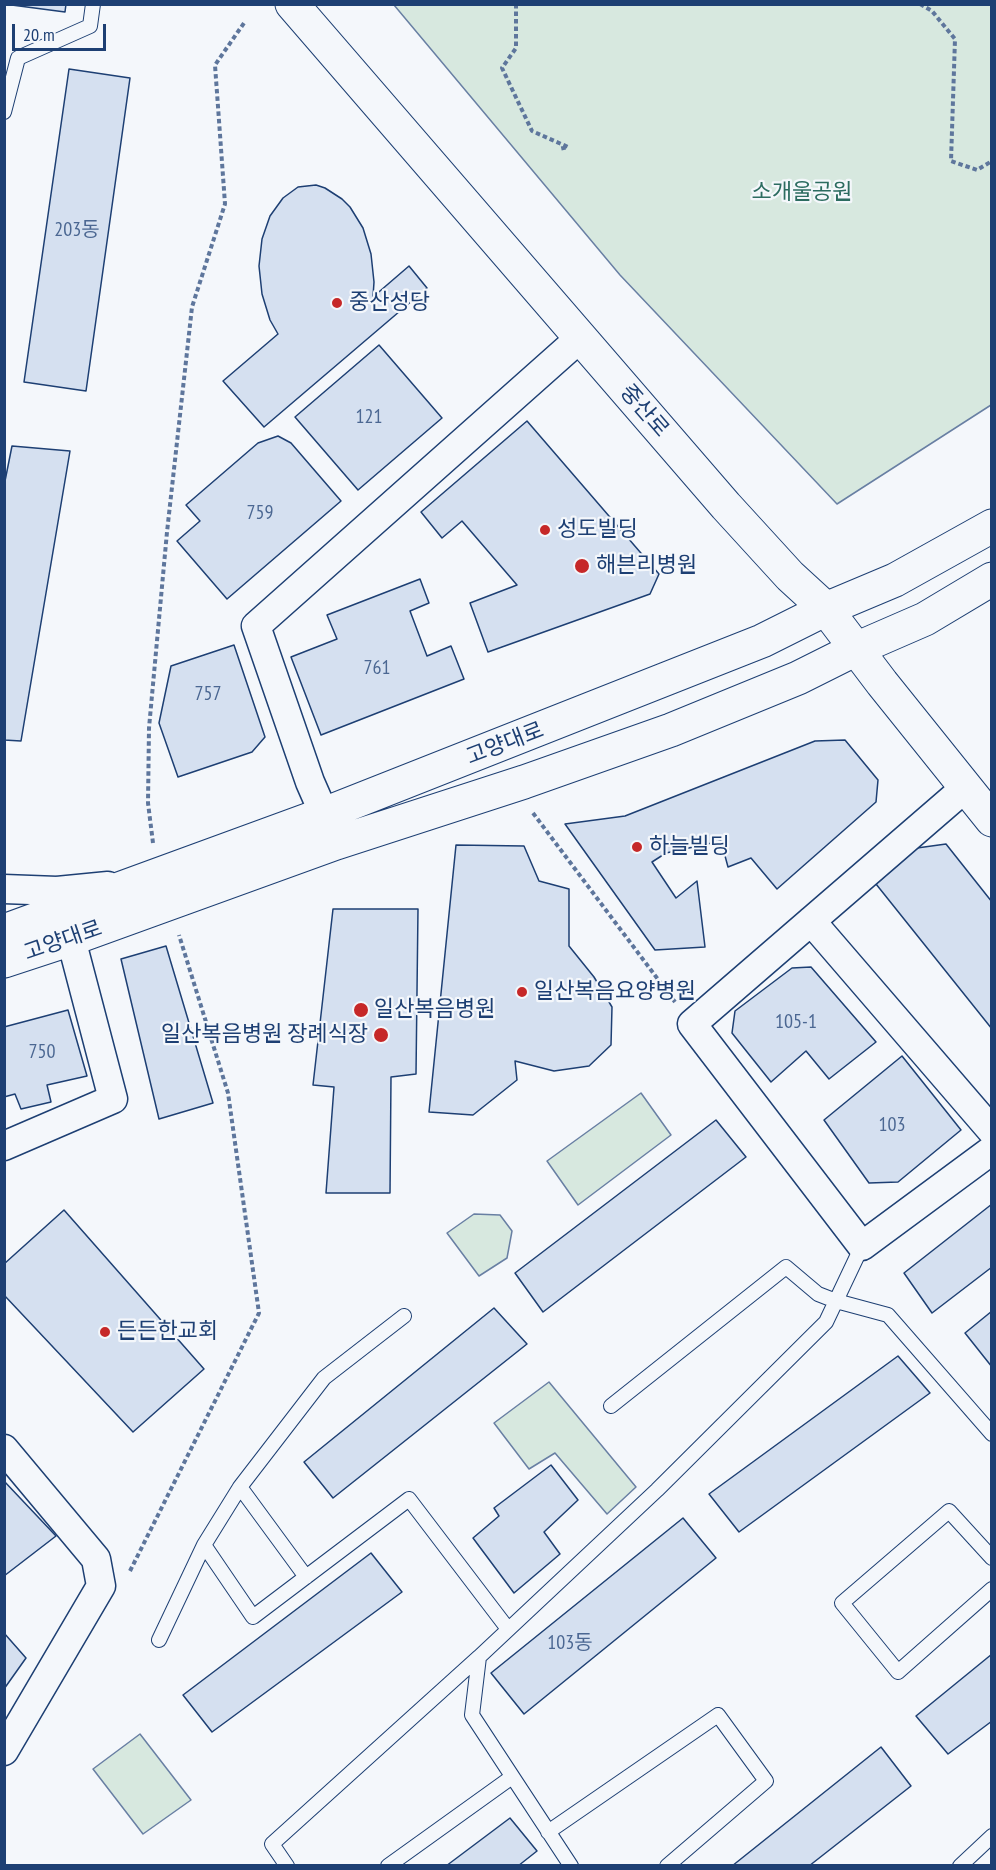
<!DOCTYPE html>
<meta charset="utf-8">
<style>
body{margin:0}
#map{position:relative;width:996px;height:1870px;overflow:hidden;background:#f4f7fb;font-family:"PT Sans Narrow",sans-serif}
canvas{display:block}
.frame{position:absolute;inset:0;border:6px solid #1d3f73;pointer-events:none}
.scale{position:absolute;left:12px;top:24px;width:94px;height:27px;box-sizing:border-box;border:3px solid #1d3f73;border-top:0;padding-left:8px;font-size:18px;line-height:21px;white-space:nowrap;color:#1d3f73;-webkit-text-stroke:4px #f4f7fb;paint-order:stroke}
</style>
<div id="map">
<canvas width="996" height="1870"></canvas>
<div class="frame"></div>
<div class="scale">20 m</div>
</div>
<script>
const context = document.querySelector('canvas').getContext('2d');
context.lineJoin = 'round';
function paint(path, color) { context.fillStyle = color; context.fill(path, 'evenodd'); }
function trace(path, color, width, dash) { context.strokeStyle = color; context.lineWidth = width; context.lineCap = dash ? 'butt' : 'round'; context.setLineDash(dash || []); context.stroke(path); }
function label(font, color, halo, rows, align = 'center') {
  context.font = font + ' "PT Sans Narrow","Noto Sans KR",sans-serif'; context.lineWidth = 4.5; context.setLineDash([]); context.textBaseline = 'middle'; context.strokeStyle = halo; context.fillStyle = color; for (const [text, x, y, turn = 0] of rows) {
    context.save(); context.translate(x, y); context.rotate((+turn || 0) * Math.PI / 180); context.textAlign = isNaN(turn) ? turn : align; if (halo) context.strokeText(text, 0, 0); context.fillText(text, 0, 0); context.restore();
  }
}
const green = new Path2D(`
 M 394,5 L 991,5 L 991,405 L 837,504 L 620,275 Z
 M 641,1093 L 671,1135 L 578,1205 L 547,1161 Z
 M 474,1214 L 500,1215 L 512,1231 L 507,1258 L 479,1276 L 447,1233 Z
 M 549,1382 L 636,1487 L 607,1514 L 555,1453 L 529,1469 L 494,1423 Z
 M 140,1734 L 191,1800 L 143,1834 L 93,1769 Z`);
paint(green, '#d7e8df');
trace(green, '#687fa3', 1.5);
const building = new Path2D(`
 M 4,4 L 66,4 L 65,12 Z
 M 69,69 L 130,78 L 86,391 L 24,382 Z
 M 316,185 L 325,188 L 342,199 L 350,207 L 363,228 L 371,254 L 374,282 L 373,297 L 409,266 L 427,288 L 264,427 L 223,381 L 278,334 L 270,320 L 262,294 L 259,266 L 262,239 L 270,216 L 283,198 L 298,187 Z
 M 379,345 L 442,418 L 358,490 L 295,417 Z
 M 527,421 L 659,574 L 650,594 L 488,652 L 470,603 L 517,585 L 462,521 L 442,538 L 421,512 Z
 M 278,436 L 291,443 L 341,501 L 227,599 L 177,541 L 200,521 L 186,505 L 258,443 Z
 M 12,446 L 70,451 L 21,741 L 4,740 L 4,486 Z
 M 420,579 L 429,603 L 410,611 L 427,656 L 451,646 L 464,679 L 321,735 L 291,657 L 337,639 L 327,615 Z
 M 234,645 L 265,737 L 252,752 L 178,777 L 159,723 L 171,666 Z
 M 845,740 L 878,780 L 876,802 L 777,889 L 751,858 L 728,867 L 721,841 L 666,853 L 652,862 L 676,898 L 697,881 L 705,947 L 655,950 L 565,824 L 625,816 L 815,741 Z
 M 946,844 L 992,902 L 992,1029 L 876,884 L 917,848 Z
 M 456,845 L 524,846 L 539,881 L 569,889 L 569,946 L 594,977 L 612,1007 L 611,1045 L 589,1066 L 554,1071 L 515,1061 L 517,1080 L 473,1115 L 429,1112 Z
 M 333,909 L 418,909 L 416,1074 L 391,1077 L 390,1193 L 326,1193 L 334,1087 L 313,1085 Z
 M 166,946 L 213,1103 L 159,1119 L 121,959 Z
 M 811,967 L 876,1042 L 829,1079 L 806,1051 L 771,1082 L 732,1033 L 735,1011 L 792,968 Z
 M 68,1010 L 87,1076 L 47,1085 L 51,1102 L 21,1109 L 15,1094 L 4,1097 L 4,1027 Z
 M 902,1056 L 961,1130 L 898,1182 L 869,1183 L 824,1120 Z
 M 716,1120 L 746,1157 L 543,1312 L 515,1273 Z
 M 992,1204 L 992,1267 L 932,1313 L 904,1273 Z
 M 64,1210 L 204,1369 L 133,1432 L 4,1295 L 4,1264 Z
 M 494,1308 L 527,1344 L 333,1498 L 304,1462 Z
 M 992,1311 L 992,1367 L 965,1333 Z
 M 898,1356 L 930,1393 L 739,1532 L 709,1494 Z
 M 551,1465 L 578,1500 L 544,1532 L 560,1554 L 514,1593 L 473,1538 L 499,1516 L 494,1508 Z
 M 4,1481 L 56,1536 L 4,1576 Z
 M 683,1518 L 716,1558 L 524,1714 L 491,1673 Z
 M 371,1553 L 402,1592 L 212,1732 L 183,1695 Z
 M 4,1633 L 26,1658 L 4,1689 Z
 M 992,1654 L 992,1721 L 948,1754 L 916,1716 Z
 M 881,1747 L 911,1786 L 809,1866 L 732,1866 Z
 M 510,1818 L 537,1851 L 518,1866 L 446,1866 Z`);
paint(building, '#d5e0f0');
trace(building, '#1d3f73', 1.5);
const service = new Path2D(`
 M 4,112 L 18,58 L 90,26 L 93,4
 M 611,1406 L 786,1267 L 818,1294 L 836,1301 L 888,1315 L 992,1434
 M 240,1487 L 306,1577
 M 204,1545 L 253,1617 L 409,1499 L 508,1629
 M 992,1558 L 949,1511 L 842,1603 L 898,1672 L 992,1589
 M 159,1640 L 204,1545 L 240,1487 L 324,1378 L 404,1316
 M 548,1832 L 718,1715 L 766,1781 L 667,1866
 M 287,1866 L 272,1844 L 479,1657
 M 388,1866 L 512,1777
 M 571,1866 L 472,1715 L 479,1657 L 657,1490 L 826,1322 L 862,1246
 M 960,1866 L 992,1836`);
const minor = new Path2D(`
 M 965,788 L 692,1024 L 862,1246 L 992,1150
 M 324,814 L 310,782 L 256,626 L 580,338
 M 4,889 L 57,891 L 108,886
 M 811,921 L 992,1131
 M 4,1146 L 113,1099 L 71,939
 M 4,1449 L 96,1559 L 101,1586 L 4,1751`);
const secondary = new Path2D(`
 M 292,4 L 726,506 L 790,576 L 826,609 L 882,683 L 992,820`);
const primary = new Path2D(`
 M 4,931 L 324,814 L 762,641 L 826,609 L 895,580 L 992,526
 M 4,961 L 71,939 L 336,843 L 524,782 L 671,730 L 798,678 L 856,649 L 925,619 L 992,579`);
trace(service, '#1d3f73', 16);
trace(minor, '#1d3f73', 31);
trace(secondary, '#1d3f73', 35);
trace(primary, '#1d3f73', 35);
trace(new Path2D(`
 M 516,4 L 516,48 L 502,68 L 532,131 L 568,147 L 559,149
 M 920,4 L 932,11 L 955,39 L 951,161 L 977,170 L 992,161
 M 533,813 L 675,1002
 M 153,843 L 148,803 L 149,728 L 167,532 L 192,307 L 225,204 L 215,65 L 244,23
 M 130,1571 L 259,1313 L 228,1093 L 179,935`), '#5e769c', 4, [4.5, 3]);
trace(service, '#f4f7fb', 14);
trace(minor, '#f4f7fb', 28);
trace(secondary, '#f4f7fb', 33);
trace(primary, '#f4f7fb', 33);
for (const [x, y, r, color] of [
 [337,303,6,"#c62828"],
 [545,530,6,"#c62828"],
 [582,566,8,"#c62828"],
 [637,847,6,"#c62828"],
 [522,992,6,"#c62828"],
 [361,1010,8,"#c62828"],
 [381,1035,8,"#c62828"],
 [105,1332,6,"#c62828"]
]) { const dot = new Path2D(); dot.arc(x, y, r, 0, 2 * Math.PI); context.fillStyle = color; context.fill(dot); trace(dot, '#f4f7fb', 2); }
label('20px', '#4b6792', null, [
 ["203동",77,230],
 ["121",369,417],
 ["759",260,513],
 ["761",377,668],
 ["757",208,694],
 ["105-1",796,1022],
 ["750",42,1052],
 ["103",892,1125],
 ["103동",570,1643]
]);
label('22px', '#2c6c60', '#f4f7fb', [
 ["소개울공원",802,193]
]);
label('22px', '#1d3f73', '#f4f7fb', [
 ["중산성당",349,303],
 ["성도빌딩",557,530],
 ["해븐리병원",596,566],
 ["하늘빌딩",649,847],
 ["일산복음요양병원",534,992],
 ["일산복음병원",374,1010],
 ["일산복음병원 장례식장",368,1035,"right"],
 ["든든한교회",117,1332]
], 'left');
label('22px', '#1d3f73', '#f4f7fb', [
 ["중산로",644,411,49],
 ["고양대로",505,744,-21],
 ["고양대로",63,941,-19]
]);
</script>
